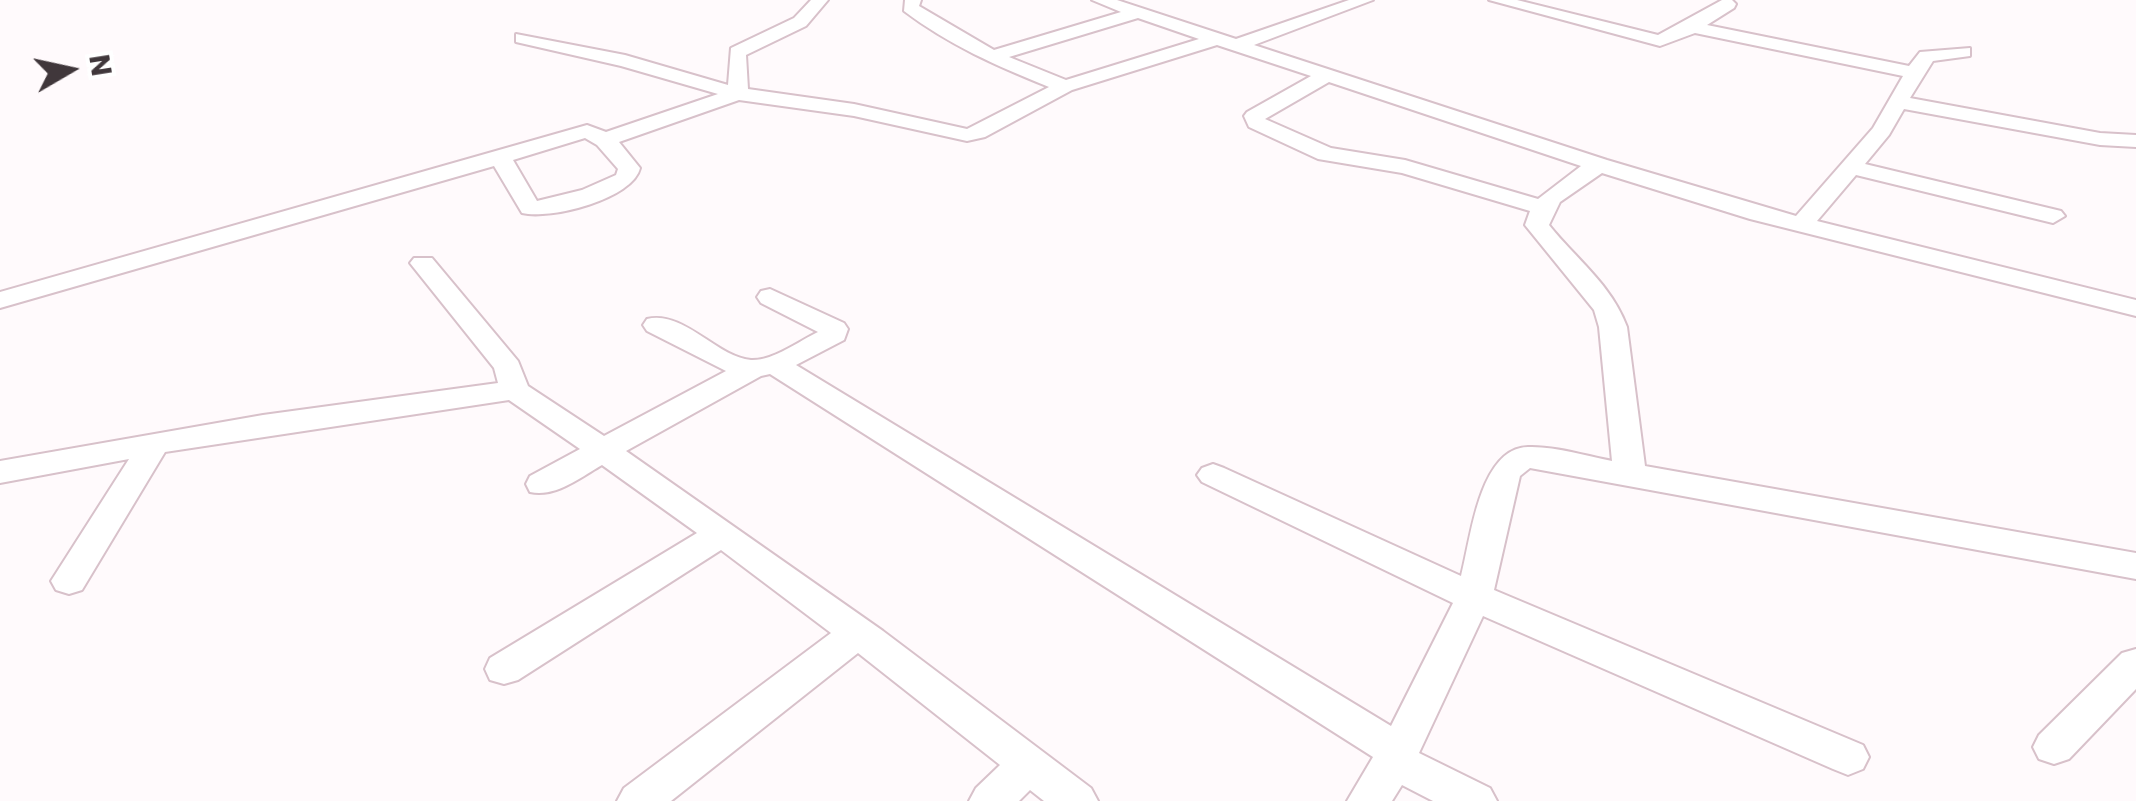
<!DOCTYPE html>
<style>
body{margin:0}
#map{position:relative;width:2136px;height:801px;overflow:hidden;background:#fffafc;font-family:Poppins,sans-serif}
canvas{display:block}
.north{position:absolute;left:20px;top:20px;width:100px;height:100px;-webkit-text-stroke:8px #fff;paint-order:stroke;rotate:81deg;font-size:28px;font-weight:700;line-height:40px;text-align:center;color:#40373b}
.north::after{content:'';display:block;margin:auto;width:35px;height:45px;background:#40373b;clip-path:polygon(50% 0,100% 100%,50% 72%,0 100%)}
</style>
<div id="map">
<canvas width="2136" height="801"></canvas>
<div class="north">N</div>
</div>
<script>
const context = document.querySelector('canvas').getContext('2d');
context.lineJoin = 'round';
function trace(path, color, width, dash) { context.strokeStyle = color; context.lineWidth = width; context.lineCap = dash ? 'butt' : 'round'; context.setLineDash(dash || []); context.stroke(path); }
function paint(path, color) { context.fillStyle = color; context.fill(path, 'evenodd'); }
const minor = new Path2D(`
 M 811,0 L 828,0 L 806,26 L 746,55 L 748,89 L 854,104 L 967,129 L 1049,87 C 997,66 949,45 904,11 L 905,0 L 921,0 L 919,6 L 994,50 L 1121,12 L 1092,0 L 1117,0 L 1236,39 L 1349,0 L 1373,0 L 1254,45 L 1607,160 L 1796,216 L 1873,128 L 1903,76 L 1695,33 L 1660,46 L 1489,0 L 1517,0 L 1658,35 L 1722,0 L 1732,0 L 1736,4 L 1734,8 L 1707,25 L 1909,66 L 1920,52 L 1970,48 L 1970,56 L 1933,61 L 1910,98 L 2100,133 L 2136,135 L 2136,147 L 2100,145 L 1904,109 L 1889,135 L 1865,164 L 2061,211 L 2065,216 L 2053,223 L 1856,175 L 1817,221 L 2136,300 L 2136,316 L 1750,219 L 1602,173 L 1560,202 L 1549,225 C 1576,259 1611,284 1627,327 L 1645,466 L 2136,553 L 2136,579 L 1530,468 L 1520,476 L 1494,590 L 1863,745 L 1869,757 L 1863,769 L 1848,775 L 1833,769 L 1483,616 L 1419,753 L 1490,788 L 1497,801 L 1433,801 L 1402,785 L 1392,801 L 1347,801 L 1373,757 L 770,374 L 761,376 L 626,451 L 883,631 L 1091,788 L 1098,801 L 1044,801 L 1030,790 L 1019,801 L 969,801 L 976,788 L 1000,765 L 858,653 L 671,801 L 617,801 L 624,788 L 831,633 L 721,550 L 518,680 L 504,684 L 490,680 L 485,669 L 490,658 L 697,533 L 602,465 C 581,477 555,498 530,492 L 526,484 L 530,476 L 580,449 L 509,400 L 165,452 L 82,590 L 69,594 L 56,590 L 51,581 L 129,459 L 0,483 L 0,461 L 263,415 L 498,383 L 494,368 L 410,263 L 414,258 L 432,258 L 518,361 L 528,386 L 604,436 L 726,371 L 647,331 L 643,325 L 647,319 C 684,310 716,357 751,360 C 773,361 799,341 818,332 L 761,303 L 757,297 L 761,291 L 770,289 L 844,323 L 848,329 L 844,340 L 796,365 L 1391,726 L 1453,603 L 1202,482 L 1197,475 L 1202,468 L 1213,464 L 1224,468 L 1461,576 C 1471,539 1479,448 1528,447 C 1555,446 1586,456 1612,461 L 1599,327 L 1594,310 L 1525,225 L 1530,211 L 1402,173 L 1318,159 L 1249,127 L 1244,116 L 1247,112 L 1311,76 L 1217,45 L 1072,90 L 985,137 L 967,141 L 854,116 L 739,100 L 619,142 L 640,168 C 633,199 550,220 522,213 L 494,166 L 0,308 L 0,292 L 580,127 L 587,125 L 606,132 L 718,94 L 621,66 L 516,42 L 516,34 L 625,55 L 728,85 L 731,48 L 794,18 ZM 1138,18 L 1199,39 L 1066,80 L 1009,57 ZM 1329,82 L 1581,166 L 1538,199 L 1405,160 L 1331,148 L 1265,119 ZM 585,138 L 597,145 L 618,169 L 616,175 L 582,190 L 537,201 L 513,160 Z
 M 2136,649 L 2136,689 L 2069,759 L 2054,764 L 2039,759 L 2033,747 L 2039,735 L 2122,653 Z`);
trace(minor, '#d8c1ca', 4);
paint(minor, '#fff');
</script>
